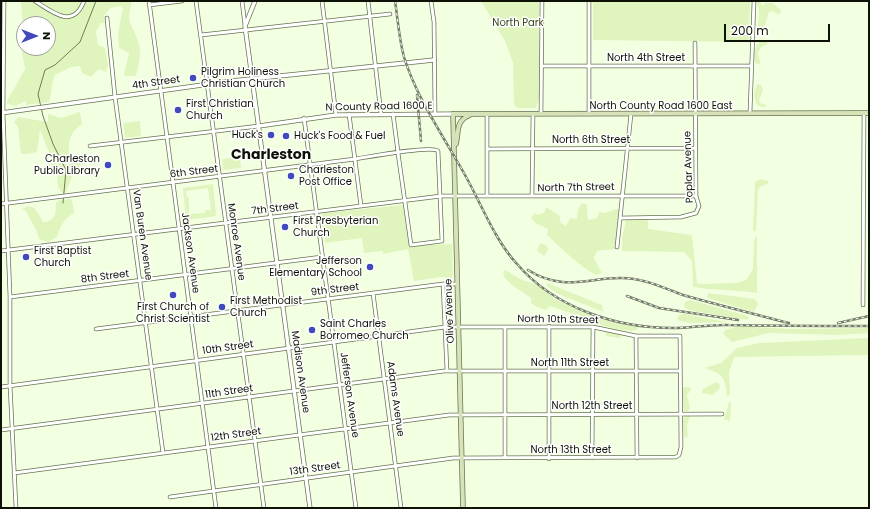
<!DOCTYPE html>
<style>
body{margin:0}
#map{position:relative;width:870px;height:509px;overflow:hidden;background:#f3ffe1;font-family:Poppins,sans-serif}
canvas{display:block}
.frame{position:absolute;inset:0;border:2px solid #0e1206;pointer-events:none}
.north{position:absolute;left:16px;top:16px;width:40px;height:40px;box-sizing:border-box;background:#fff;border:1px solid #9fa09b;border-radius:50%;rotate:90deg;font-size:11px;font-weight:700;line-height:16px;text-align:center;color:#0e1206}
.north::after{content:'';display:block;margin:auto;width:14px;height:18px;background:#4149bd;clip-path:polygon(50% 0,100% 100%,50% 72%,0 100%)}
.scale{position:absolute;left:724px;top:24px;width:106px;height:18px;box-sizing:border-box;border:2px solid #0e1206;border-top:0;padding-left:5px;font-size:12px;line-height:14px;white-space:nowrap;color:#0e1206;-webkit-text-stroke:3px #fff;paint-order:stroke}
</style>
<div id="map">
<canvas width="870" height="509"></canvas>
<div class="frame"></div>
<div class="north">N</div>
<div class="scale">200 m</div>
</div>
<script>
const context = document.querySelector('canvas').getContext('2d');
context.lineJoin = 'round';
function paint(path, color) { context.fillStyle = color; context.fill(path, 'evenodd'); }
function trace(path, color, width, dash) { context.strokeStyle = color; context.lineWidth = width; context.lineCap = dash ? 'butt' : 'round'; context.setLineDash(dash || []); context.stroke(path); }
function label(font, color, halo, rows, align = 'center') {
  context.font = font + ' Poppins,sans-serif'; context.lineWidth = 3; context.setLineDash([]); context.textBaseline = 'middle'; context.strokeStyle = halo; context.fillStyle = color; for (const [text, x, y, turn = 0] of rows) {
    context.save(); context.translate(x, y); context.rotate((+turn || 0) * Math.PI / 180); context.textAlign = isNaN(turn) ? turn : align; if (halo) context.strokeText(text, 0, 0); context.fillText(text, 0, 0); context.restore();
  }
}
paint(new Path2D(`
 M 25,1 L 132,1 C 125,27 133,22 139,44 C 142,54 138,66 136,76 L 126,76 L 124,74 L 129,53 L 119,48 L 118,33 L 123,9 L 121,6 L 110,8 L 104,16 L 105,23 L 101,23 L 96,32 L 98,45 L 105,48 L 108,65 L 106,72 L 99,69 L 91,77 L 82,73 L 80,66 L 71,67 L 55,75 C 51,84 52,95 49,102 L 26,105 L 26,101 L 15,106 L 6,103 L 25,69 L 21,46 L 15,37 L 23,32 L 21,2 ZM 24,24 L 48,24 L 48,48 L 24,48 Z
 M 481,1 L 539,1 L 539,98 L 536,108 L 518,108 L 514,105 L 513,63 L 505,41 Z
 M 593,1 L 750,1 L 749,42 L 593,40 Z
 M 756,1 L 760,2 L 763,6 L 765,3 L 773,3 L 780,9 L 781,13 L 777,14 L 773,11 L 769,12 L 765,25 L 762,28 L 758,27 L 759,11 Z
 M 760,41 L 767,42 L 768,44 L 761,47 L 758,53 L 761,65 L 755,63 C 753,55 754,46 760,41 Z
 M 757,84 L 761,85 L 763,90 L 759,100 L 760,103 L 767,105 L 763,108 L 756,104 L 754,93 Z
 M 80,112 L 82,124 C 67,135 69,142 69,159 L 81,163 L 79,175 L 73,174 L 66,192 L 62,193 L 58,187 L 57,175 L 52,168 L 50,155 L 40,130 L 37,152 L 27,154 L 21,154 L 18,127 L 14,122 L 18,117 L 48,122 L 48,114 L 61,118 Z
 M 140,121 L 141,136 L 125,138 L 123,123 Z
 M 240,157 L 241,168 L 223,170 L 222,159 Z
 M 760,179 L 768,181 L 768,184 L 761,186 L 758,190 L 756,231 L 753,231 L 755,182 Z
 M 213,184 L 216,216 L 186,220 L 183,188 ZM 208,188 L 211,210 L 205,210 L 205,213 L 189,214 L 189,197 L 187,197 L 186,191 Z
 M 69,199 L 72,200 L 74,213 C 64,219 60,226 57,237 L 48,242 L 39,239 C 37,228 30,221 26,211 L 22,209 L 29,206 C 38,209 39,215 43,222 C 55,222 56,213 56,203 L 59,200 Z
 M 582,203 L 587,205 L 588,220 L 597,218 L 599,212 L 605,213 L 616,209 L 619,210 L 615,249 L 597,251 L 594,258 L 602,273 L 596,275 C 578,265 563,250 547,235 L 548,229 L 536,223 L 531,218 L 534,213 L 538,215 L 544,213 L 546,207 L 559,215 L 561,223 L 566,226 L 570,218 L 577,219 L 578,209 Z
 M 404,205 L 409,246 L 452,244 L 453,275 L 451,278 L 441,277 L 414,281 L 408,249 L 383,254 L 383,251 L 364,253 L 362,238 L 325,243 L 322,213 Z
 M 631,217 L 648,218 L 648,229 L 692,235 L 697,283 L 702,284 L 736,283 L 746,280 L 753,269 L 754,240 L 757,235 L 757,293 C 735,289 714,291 693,287 L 692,261 L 684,252 L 622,251 L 622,239 L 626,220 Z
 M 540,243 L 547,246 L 548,250 L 544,256 L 537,251 Z
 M 505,270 L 522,280 L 538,285 L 555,299 L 596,318 L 638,327 L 637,330 C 621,334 596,321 579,321 L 576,315 L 550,306 L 546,310 L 537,307 L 531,303 L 531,298 L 512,285 L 505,278 L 503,272 Z
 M 547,283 L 602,305 L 603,312 L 556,293 L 546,285 Z
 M 708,293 L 755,299 L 758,304 L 754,312 L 707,298 Z
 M 690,300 L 745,315 L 749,317 L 747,320 L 693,311 L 685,308 L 684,306 L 685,302 Z
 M 684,314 L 727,322 L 690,323 L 677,320 L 679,315 Z
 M 739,326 L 791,329 L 869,328 L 869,333 L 838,335 L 769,333 L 732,342 L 723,334 L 725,330 Z
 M 605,331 L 620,334 L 621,337 L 619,338 L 606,336 Z
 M 869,338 L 869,355 L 734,357 L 729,373 L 730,394 L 727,397 C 725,377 724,374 704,368 L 721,363 L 737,348 L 759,343 Z
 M 716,382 L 719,384 L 720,388 L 713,395 L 702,393 L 703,389 Z
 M 686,387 L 690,387 L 691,390 L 687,395 L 690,408 L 688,411 L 684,411 L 682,388 Z
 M 729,402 L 731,402 L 730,421 L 724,419 Z
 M 687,416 L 690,416 L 687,426 L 688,436 L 684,438 L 683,419 Z`), '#e0f5be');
trace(new Path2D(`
 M 63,203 L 66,170 L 53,144 L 43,116 L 38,94 L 45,70 L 55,65 L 80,42 L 96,1`), '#6e7e4f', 1);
const minor = new Path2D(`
 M 4,1 L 3,113 L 10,297 L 10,385 L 16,508
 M 35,1 C 52,12 73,30 84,1
 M 149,1 L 216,508
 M 196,1 L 264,508
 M 242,1 L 245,25
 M 322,1 L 336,115
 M 368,1 L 381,114
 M 431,1 L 434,22 L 435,114
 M 589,1 L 589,114
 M 149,5 L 182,1
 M 107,18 L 115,97 L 163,453
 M 201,35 L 390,14
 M 541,66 L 752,66
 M 750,113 L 754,1
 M 349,114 L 361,206
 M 487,114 L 487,196
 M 541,114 L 542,1
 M 304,118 L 356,508
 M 90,146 L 259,126
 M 487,149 L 695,148
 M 532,196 L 533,114
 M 1,204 L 355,159 C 368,157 432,145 438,151 L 442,241 L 411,245 L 398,153 L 398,152 L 393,114
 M 621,218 L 681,217 L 696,213 L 699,206 L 696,196 L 695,43
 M 617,247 L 631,114
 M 1,251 L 441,196 L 696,196
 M 443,284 L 447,371
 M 373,293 L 401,508
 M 10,297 L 322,257
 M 863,305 L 864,113
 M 505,327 L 505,458
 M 96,329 L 443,284 L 457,284
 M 636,336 L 637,458
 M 1,387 L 445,327 L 593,327 L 636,336 L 680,336 L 681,447 L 679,455 L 676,457 L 453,458 L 170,497
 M 1,430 L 444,371 L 680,371
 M 592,458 L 593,327
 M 549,459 L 549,326
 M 14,473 L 449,415 L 722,414`);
const tertiary = new Path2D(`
 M 255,1 L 245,26 L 310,508
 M 1,113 L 231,81 L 434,60
 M 259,126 L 336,115 L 453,114`);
const secondary = new Path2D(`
 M 456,144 C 459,132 455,121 470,115
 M 463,508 L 453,114 L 869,113`);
trace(minor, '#677353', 4.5);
trace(tertiary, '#677353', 5);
trace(secondary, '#677353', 5.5);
trace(minor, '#fff', 3);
trace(tertiary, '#fff', 3.5);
trace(secondary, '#d7e2b9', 4);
const rail = new Path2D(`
 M 395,1 C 398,20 399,39 404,57 C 417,99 444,137 465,175 C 482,205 494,239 517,264 C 555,308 616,328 673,328 C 691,328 710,324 729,325 C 776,326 822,326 869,326
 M 417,95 L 421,141
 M 528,270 C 568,295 595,273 634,279 C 651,281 668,290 683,295 C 718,305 754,314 789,323
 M 627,296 L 659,308 L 738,320
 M 838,323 L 869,316`);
trace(rail, '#767d69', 2.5);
trace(rail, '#fff', 1, [3]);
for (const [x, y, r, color] of [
 [193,78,4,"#4149bd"],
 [178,110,4,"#4149bd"],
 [271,135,4,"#4149bd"],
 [286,136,4,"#4149bd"],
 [108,165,4,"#4149bd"],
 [291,176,4,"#4149bd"],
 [285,227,4,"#4149bd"],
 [26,257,4,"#4149bd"],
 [370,267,4,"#4149bd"],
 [173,295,4,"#4149bd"],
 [222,307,4,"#4149bd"],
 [312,330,4,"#4149bd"]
]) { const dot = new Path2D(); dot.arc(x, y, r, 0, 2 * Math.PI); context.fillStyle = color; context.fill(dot); trace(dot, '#fff', 1.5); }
label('10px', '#374518', '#fff', [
 ["North Park",518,23]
]);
label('10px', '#0e1206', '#fff', [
 ["North 4th Street",646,58],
 ["4th Street",156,83,-8],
 ["North County Road 1600 East",661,106],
 ["N County Road 1600 E",379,107,-1],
 ["North 6th Street",591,140],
 ["Poplar Avenue",689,167,-92],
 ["6th Street",194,172,-7],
 ["North 7th Street",576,188,-1],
 ["7th Street",275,209,-7],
 ["Van Buren Avenue",142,235,82],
 ["Monroe Avenue",236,242,82],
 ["Jackson Avenue",190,253,82],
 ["8th Street",105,277,-7],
 ["9th Street",335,290,-7],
 ["Olive Avenue",450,311,-92],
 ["North 10th Street",558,320,1],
 ["10th Street",228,348,-8],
 ["North 11th Street",570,363],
 ["Madison Avenue",300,372,82],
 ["11th Street",229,392,-8],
 ["Jefferson Avenue",349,395,82],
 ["Adams Avenue",395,399,82],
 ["North 12th Street",592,406],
 ["12th Street",236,435,-8],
 ["North 13th Street",571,450],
 ["13th Street",315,469,-8]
]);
label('10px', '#0e1206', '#fff', [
 ["Pilgrim Holiness",201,72],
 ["Christian Church",201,84],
 ["First Christian",186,104],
 ["Church",186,116],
 ["Huck's",263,135,"right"],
 ["Huck's Food & Fuel",294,136],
 ["Charleston",100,159,"right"],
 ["Public Library",100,171,"right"],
 ["Charleston",299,170],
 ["Post Office",299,182],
 ["First Presbyterian",293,221],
 ["Church",293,233],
 ["First Baptist",34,251],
 ["Church",34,263],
 ["Jefferson",362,261,"right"],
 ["Elementary School",362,273,"right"],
 ["First Methodist",230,301],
 ["Church",230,313],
 ["First Church of",173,307,"center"],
 ["Christ Scientist",173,319,"center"],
 ["Saint Charles",320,324],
 ["Borromeo Church",320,336]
], 'left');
label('bold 14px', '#0e1206', '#fff', [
 ["Charleston",271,155]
]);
</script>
